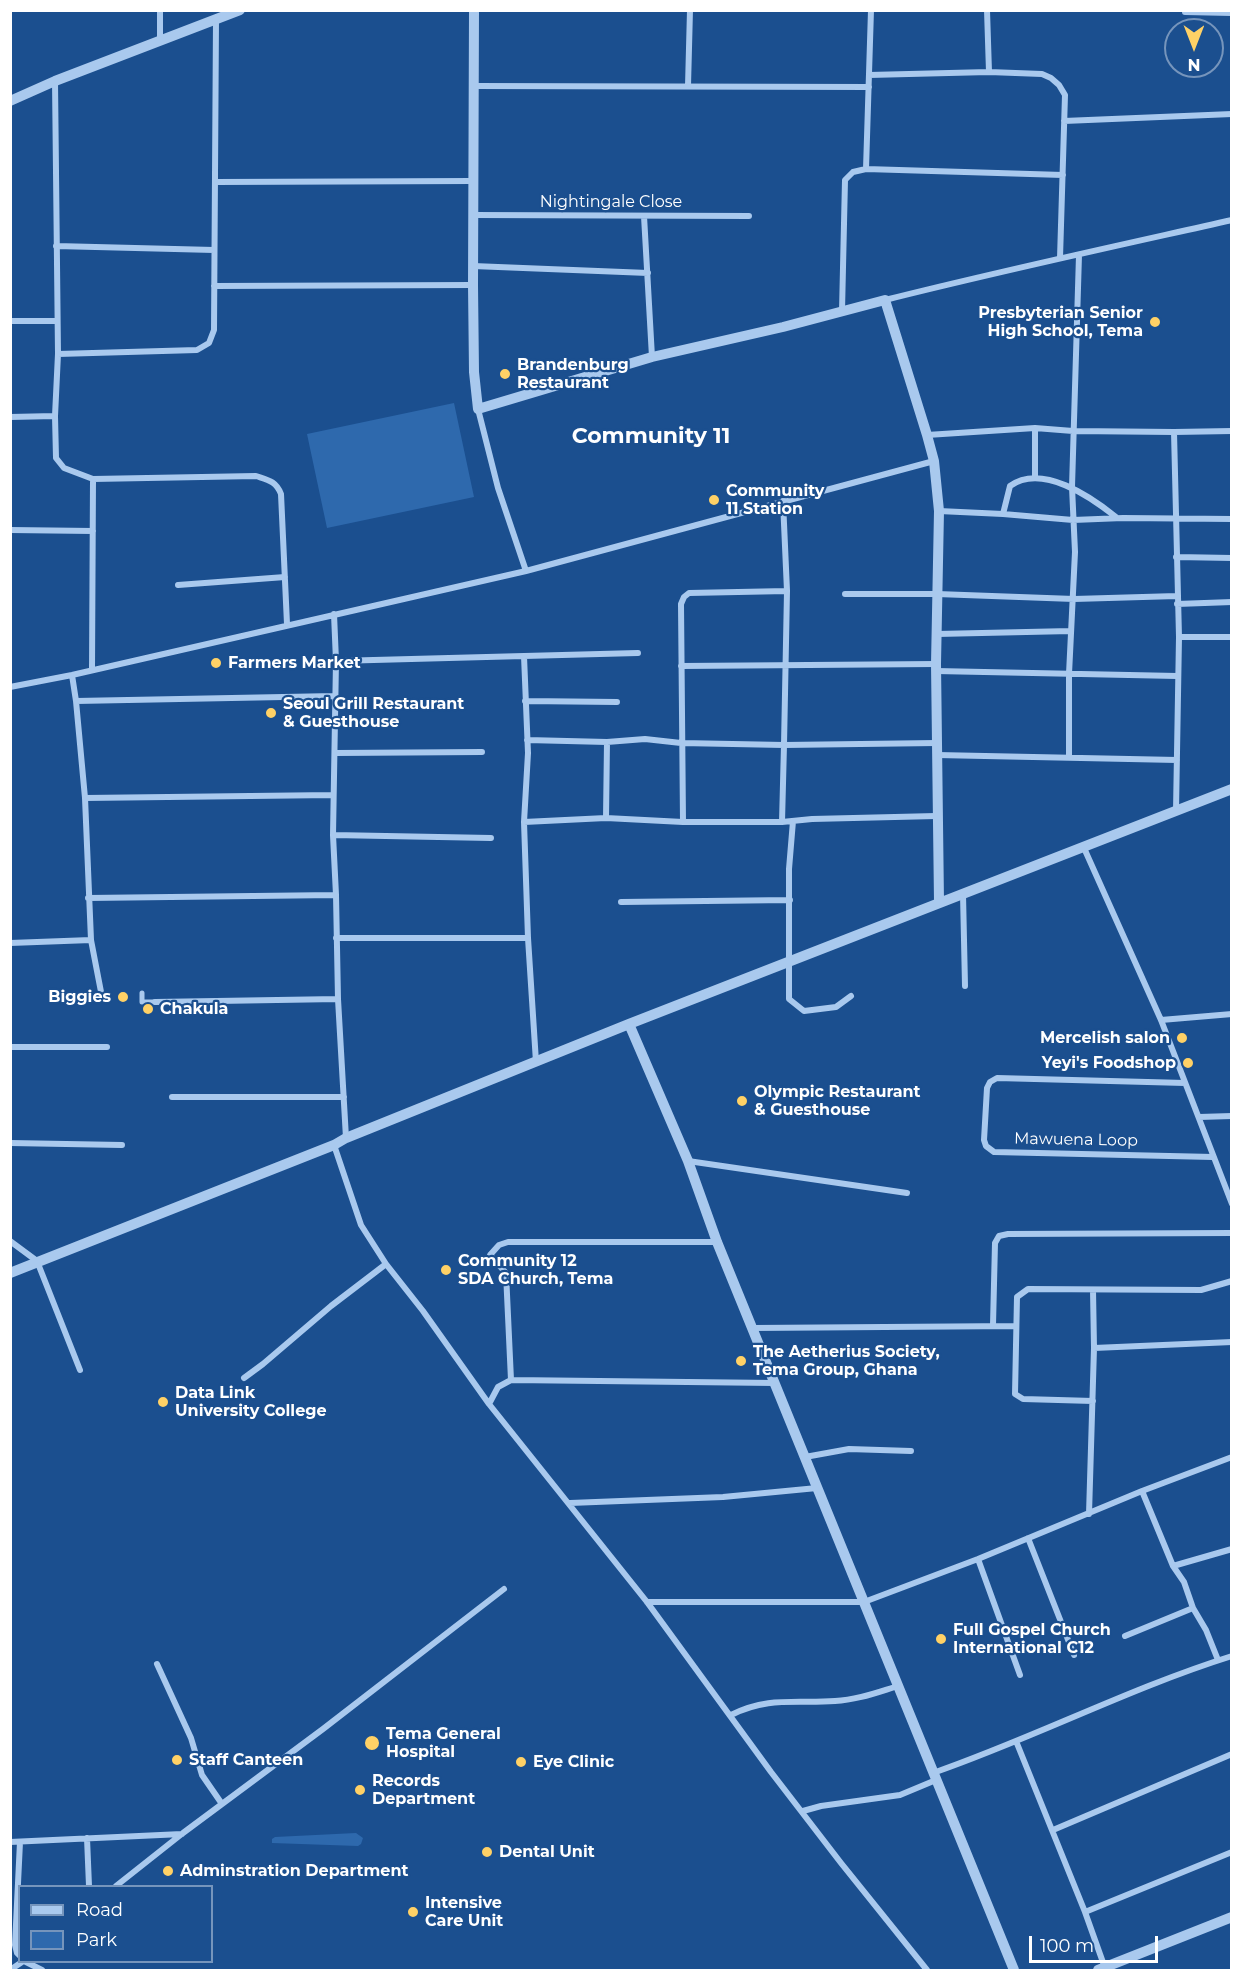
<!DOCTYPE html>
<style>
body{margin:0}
#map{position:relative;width:1242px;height:1981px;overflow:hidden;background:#1b4f8f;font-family:Montserrat,sans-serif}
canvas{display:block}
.frame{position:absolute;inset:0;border:12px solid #fff;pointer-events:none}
.legend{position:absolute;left:18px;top:1885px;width:195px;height:78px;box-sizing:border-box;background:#1b4f8f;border:2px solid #7695bc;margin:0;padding:8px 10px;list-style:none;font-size:18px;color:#fff}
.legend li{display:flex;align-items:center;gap:12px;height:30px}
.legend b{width:30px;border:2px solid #7695bc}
.north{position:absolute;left:1164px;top:18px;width:60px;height:60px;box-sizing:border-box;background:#1b4f8f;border:2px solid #7695bc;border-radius:50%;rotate:180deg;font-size:16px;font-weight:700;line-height:24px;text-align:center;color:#fff}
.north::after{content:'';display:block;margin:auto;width:21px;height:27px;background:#ffd166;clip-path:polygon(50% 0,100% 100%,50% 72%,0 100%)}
.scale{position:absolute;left:1029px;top:1936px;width:129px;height:27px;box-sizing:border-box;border:3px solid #fff;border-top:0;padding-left:8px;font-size:18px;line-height:21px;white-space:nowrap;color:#fff;-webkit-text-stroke:4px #1b4f8f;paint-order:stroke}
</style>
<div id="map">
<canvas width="1242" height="1981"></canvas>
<div class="frame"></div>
<ul class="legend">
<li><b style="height:8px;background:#a9c9ee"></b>Road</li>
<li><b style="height:16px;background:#2e69ad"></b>Park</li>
</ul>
<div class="north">N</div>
<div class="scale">100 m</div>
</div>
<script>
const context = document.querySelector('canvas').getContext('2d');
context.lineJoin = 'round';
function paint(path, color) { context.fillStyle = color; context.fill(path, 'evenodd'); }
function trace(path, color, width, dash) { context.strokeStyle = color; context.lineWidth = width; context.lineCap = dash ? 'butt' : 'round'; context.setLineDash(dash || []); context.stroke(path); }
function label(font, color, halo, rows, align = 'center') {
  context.font = font + ' Montserrat,sans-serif'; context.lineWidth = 4.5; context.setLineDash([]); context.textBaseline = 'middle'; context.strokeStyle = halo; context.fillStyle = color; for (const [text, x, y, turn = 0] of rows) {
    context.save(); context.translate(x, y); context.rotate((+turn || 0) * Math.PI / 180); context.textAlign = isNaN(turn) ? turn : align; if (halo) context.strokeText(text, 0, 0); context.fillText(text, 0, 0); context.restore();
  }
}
paint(new Path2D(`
 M 454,403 L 474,497 L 327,528 L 307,434 Z
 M 356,1833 L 363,1838 L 361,1844 L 358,1846 L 272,1843 L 272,1839 L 275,1837 Z`), '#2e69ad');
trace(new Path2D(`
 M 142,993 L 142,1002 L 155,1002`), '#a9c9ee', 5);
trace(new Path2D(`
 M 987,10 L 989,72
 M 1185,12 L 1232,13
 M 160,42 L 160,10
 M 869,75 L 989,72 L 1042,74 L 1051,78 L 1059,85 L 1065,95 L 1060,258
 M 55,81 L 58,354 L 55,416 L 56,458 L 64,468 L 93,479 L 256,476 C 268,480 276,481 281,494 L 287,624
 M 475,86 L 869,87
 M 688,86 L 690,10
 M 1064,121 L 1232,114
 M 866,169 L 1063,175
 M 216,182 L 472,181
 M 473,215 L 749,216
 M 644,216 L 652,357
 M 56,246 L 214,250
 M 473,266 L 648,273
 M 214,286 L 473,285
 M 885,300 C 1000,271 1116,246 1232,220
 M 842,311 L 845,180 L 853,172 L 866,169 L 871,10
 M 10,321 L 56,321
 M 58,354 L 197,350 L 209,343 L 214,330 L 216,20
 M 478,409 L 498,488 L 526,571
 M 10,417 L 55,416
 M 927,435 L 1035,428 L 1073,431 L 1174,432
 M 1035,478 L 1035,428
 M 783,501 L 787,591 L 784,745 L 937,743
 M 939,511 L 1003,514 L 1010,486 C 1042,463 1091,497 1116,517
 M 1003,514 L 1073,520 L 1123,518 L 1232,519
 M 10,530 L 93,531
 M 1176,557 L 1232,558
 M 178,585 L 285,577
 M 845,594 L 937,594 L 1074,599 L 1177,596
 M 1177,604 L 1232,602
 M 334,614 L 336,661 L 333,835 L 336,895 L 338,999 L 346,1138
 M 937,634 L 1071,631
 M 1179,637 L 1232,637
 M 524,656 L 638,653
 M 336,661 L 524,656 L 528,753 L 524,822 L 528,938
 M 681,666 L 936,664
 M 92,670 L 93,479
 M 936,671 L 1177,676
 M 72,675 L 76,701 L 335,696
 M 10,687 L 72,675 L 526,571 L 934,461
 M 525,701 L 617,702
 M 527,740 L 607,742 L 645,739 L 681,743 L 784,745 L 782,822
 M 335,753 L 482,752
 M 937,755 L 1177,760
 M 1069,756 L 1069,674 L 1075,552 L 1072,487 L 1079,255
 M 85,798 L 333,795
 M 1176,811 L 1179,637 L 1174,432 L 1232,431
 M 606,818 L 607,742
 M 793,821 L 789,869 L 789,999 L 804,1011 L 836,1007 L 851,996
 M 524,822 L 606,818 L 683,822 L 782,822 L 812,819 L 936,816
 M 683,822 L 681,604 L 684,597 L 689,593 L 787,591
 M 333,835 L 491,838
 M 1084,848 L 1161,1020 L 1232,1204
 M 963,894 L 965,986
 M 88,898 L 336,895
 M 621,902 L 790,900
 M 336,938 L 528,938 L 536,1062
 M 91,940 L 102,997
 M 10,943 L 91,940 L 85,798 L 76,701
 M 155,1002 L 338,999
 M 1161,1020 L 1232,1014
 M 10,1047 L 107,1047
 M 1185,1083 L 997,1078 L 990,1082 L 987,1088 L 984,1140 L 986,1146 L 994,1152 L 1213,1157
 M 172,1097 L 344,1097
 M 1199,1117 L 1232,1116
 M 10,1143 L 122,1145
 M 334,1145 L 361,1225 L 386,1264 L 423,1311 L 489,1404 L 647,1602 L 771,1772 L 841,1863 L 927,1970
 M 688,1161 L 907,1193
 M 10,1241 L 37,1261 L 80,1370
 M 993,1325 L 995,1243 L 999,1236 L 1008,1234 L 1232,1233
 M 753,1328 L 1016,1326
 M 1094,1348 L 1232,1342
 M 244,1378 L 263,1364 L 331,1306 L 386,1264
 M 511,1380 L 506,1273 L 490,1255 L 499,1245 L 508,1242 L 717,1242
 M 1093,1401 L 1023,1399 L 1015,1394 L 1017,1297 L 1028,1289 L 1201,1290 L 1232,1281
 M 489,1404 L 498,1387 L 511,1380 L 775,1383
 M 805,1457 L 849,1449 L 911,1451
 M 1142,1491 L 1173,1566 L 1184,1582 L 1193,1608 L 1206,1630 L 1218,1660
 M 570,1503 L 723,1497 L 817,1488
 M 1089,1514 L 1094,1348 L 1093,1290
 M 1028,1538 L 1074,1655
 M 978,1559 L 1020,1675
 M 1173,1566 L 1232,1549
 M 647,1602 L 864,1602 L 978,1559 L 1142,1491 L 1232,1457
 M 1125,1636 L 1193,1608
 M 157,1664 L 191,1738 L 202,1775 L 222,1804
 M 731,1715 C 769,1696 796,1704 835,1701 C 857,1700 878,1692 898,1686
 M 1016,1741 L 1085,1912 L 1105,1968
 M 933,1773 C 1034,1738 1130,1688 1232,1656
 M 803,1811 L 821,1806 L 900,1795 L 936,1780
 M 1053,1830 L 1232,1754
 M 87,1838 L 89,1886
 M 10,1842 L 182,1834
 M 116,1886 L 183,1833 L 323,1729 L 504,1589
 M 1085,1912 L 1232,1852
 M 20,1956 L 17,1953 L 15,1945 L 20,1842
 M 26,1962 L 42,1970
 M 10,1970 L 22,1962`), '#a9c9ee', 6);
trace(new Path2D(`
 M 474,10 L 473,285 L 474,372 L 478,409 L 652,357 L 783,327 L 885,300 L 927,435 L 934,461 L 939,511 L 936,664 L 939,902
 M 10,101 L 55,81 L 240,10
 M 629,1024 L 688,1161 L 717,1242 L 1014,1970
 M 10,1273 L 334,1145 L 346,1138 L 629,1024 L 1232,789
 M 1098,1970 L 1232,1917`), '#a9c9ee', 10);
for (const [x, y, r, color] of [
 [1155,322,6,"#ffd166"],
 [505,374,6,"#ffd166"],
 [714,500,6,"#ffd166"],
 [216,663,6,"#ffd166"],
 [271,713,6,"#ffd166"],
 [123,997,6,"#ffd166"],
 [148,1009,6,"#ffd166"],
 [1182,1038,6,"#ffd166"],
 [1188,1063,6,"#ffd166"],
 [742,1101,6,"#ffd166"],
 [446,1270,6,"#ffd166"],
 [741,1361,6,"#ffd166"],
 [163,1402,6,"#ffd166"],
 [941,1639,6,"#ffd166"],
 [372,1743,8,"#ffd166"],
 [177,1760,6,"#ffd166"],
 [521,1762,6,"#ffd166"],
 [360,1790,6,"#ffd166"],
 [487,1852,6,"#ffd166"],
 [168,1871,6,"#ffd166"],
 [413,1912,6,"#ffd166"]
]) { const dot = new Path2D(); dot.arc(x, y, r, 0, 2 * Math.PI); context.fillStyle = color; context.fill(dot); trace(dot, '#1b4f8f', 2); }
label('16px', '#fff', '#1b4f8f', [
 ["Nightingale Close",611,202],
 ["Mawuena Loop",1076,1140,1]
]);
label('bold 16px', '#fff', '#1b4f8f', [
 ["Presbyterian Senior",1143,313,"right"],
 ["High School, Tema",1143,331,"right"],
 ["Brandenburg",517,365],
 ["Restaurant",517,383],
 ["Community",726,491],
 ["11 Station",726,509],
 ["Farmers Market",228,663],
 ["Seoul Grill Restaurant",283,704],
 ["& Guesthouse",283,722],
 ["Biggies",111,997,"right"],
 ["Chakula",160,1009],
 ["Mercelish salon",1170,1038,"right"],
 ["Yeyi's Foodshop",1176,1063,"right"],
 ["Olympic Restaurant",754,1092],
 ["& Guesthouse",754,1110],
 ["Community 12",458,1261],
 ["SDA Church, Tema",458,1279],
 ["The Aetherius Society,",753,1352],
 ["Tema Group, Ghana",753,1370],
 ["Data Link",175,1393],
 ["University College",175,1411],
 ["Full Gospel Church",953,1630],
 ["International C12",953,1648],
 ["Tema General",386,1734],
 ["Hospital",386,1752],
 ["Staff Canteen",189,1760],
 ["Eye Clinic",533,1762],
 ["Records",372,1781],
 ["Department",372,1799],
 ["Dental Unit",499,1852],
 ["Adminstration Department",180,1871],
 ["Intensive",425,1903],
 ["Care Unit",425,1921]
], 'left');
label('bold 22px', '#fff', '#1b4f8f', [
 ["Community 11",651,437]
]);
</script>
